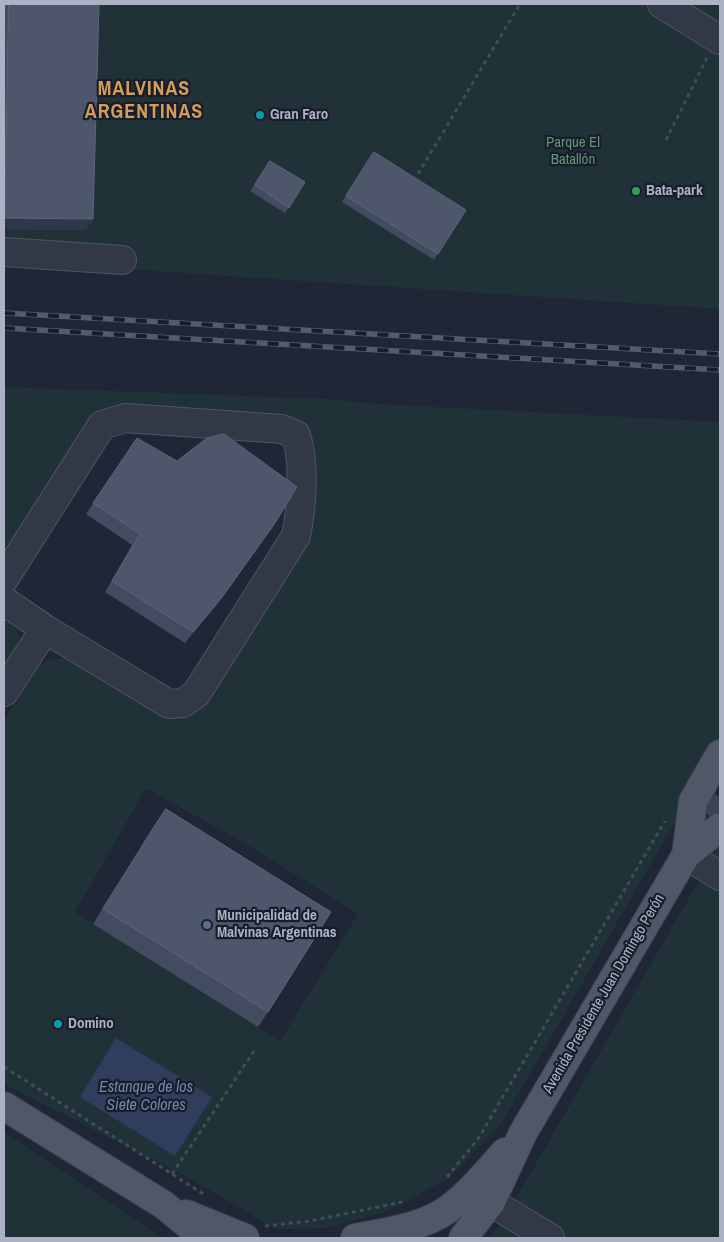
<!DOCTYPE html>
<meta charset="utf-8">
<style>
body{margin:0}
#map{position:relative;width:724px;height:1242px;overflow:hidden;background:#1f2636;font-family:"Archivo Narrow",sans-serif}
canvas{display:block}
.frame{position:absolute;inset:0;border:5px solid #acb2c4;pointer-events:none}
</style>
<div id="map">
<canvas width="724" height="1242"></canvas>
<div class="frame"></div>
</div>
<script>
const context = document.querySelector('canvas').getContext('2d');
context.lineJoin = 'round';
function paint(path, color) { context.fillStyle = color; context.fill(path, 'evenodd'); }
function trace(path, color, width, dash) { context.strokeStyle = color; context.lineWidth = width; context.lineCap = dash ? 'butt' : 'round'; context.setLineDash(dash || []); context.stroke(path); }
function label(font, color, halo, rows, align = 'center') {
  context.font = font + ' "Archivo Narrow",sans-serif'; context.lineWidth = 4.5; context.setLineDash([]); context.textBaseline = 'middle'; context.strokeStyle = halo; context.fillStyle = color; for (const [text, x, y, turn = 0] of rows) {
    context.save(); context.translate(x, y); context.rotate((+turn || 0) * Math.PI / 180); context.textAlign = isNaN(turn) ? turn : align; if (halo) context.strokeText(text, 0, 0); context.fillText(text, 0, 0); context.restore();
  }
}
paint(new Path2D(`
 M 4,4 L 720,4 L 720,309 L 4,261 Z
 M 4,387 L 329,399 L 378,404 L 720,422 L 720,744 L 501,1124 L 449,1178 L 385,1212 L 327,1228 L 276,1229 L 191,1179 L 4,1084 L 4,721 L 37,668 L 48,660 L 65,658 L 146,707 L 168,717 L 305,540 L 311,442 L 299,421 L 95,416 L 4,555 ZM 146,788 L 256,850 L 358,914 L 280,1041 L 75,912 Z
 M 4,621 C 16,623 18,633 20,644 L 4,669 Z
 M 720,844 L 720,1238 L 488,1238 L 503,1221 Z
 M 4,1132 L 163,1238 L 4,1238 Z`), '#203237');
paint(new Path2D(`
 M 116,1038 L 212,1097 L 175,1156 L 80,1097 Z`), '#303d5c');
trace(new Path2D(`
 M 688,852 L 720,797`), '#3b4252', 28, [28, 14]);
const minor = new Path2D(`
 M 662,4 L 720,40
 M 4,252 L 122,260
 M 4,579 L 102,425 L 125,418 L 282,429 L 296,435 C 305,463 302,507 296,536 L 196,694 L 183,703 L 169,704 L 45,629 L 4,601
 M 4,692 L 45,629
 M 686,855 L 720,876
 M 491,1202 L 550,1238`);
const major = new Path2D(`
 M 686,855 L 693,801 L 720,754
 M 4,1106 L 164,1205 L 204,1238
 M 186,1214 L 245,1238
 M 355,1238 C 385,1232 421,1228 447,1210 C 469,1194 487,1172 505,1152
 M 463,1238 L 491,1202 L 523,1133 L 686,855 L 720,827`);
trace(minor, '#505565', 30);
trace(major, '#3c4150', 30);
trace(new Path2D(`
 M 666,140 L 707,58
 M 418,174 L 520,4
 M 4,1067 L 205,1195
 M 172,1174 L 256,1048
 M 447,1177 L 478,1139 L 665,821
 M 265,1226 L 310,1221 L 407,1201`), '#3e4f55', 3, [4, 4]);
trace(minor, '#323846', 28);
trace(major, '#505767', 28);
const rail = new Path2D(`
 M 4,313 L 720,354
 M 4,328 L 720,370`);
trace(rail, '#545b6e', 5.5);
trace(rail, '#181d2b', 4, [11]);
paint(new Path2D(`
 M 4,4 L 99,4 L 93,219 L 85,230 L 4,229 Z
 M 370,158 L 466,210 L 434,260 L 342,202 Z
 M 270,161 L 305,182 L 285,213 L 250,191 Z
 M 137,438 L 215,607 L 185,643 L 105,592 L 132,545 L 86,514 Z
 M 166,809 L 268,1012 L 258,1027 L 93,924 L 155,824 Z`), '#424b5f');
paint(new Path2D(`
 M 5,218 L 93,219 L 85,230 L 4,229 L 4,220 Z
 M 275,523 L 215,607 L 185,643 L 193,632 Z`), '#2f374a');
const building = new Path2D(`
 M 9,4 L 99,4 L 93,219 L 5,218 Z
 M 374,152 L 466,210 L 438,254 L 346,196 Z
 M 270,161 L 305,182 L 289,208 L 255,185 Z
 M 224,434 L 297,487 L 275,523 L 223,596 L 193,632 L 112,581 L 140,534 L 93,503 L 137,438 L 177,461 L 207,438 Z
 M 166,809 L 331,912 L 268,1012 L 103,909 Z`);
paint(building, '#4d566a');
trace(building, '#5c6478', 1);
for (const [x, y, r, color] of [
 [260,115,5,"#0f9aa8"],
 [636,191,5,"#2e9e5b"],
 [207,925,5,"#5c6f8a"],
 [58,1024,5,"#0f9aa8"]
]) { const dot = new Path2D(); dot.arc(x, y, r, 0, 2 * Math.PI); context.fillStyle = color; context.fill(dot); trace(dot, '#181d2b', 2); }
label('bold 15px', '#acb2c4', '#181d2b', [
 ["Gran Faro",270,115],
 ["Bata-park",646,191],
 ["Municipalidad de",217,916],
 ["Malvinas Argentinas",217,933],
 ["Domino",68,1024]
], 'left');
label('15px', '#639475', '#181d2b', [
 ["Parque El",573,143],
 ["Batallón",573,160]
]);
label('15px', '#acb2c4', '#181d2b', [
 ["Avenida Presidente Juan Domingo Perón",604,994,-60]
]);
label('italic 16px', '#7385ad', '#181d2b', [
 ["Estanque de los",146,1088],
 ["Siete Colores",146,1106]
]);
context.letterSpacing = '1px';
label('bold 20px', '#d59c56', '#181d2b', [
 ["MALVINAS",144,90],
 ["ARGENTINAS",144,113]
]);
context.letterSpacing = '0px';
</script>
